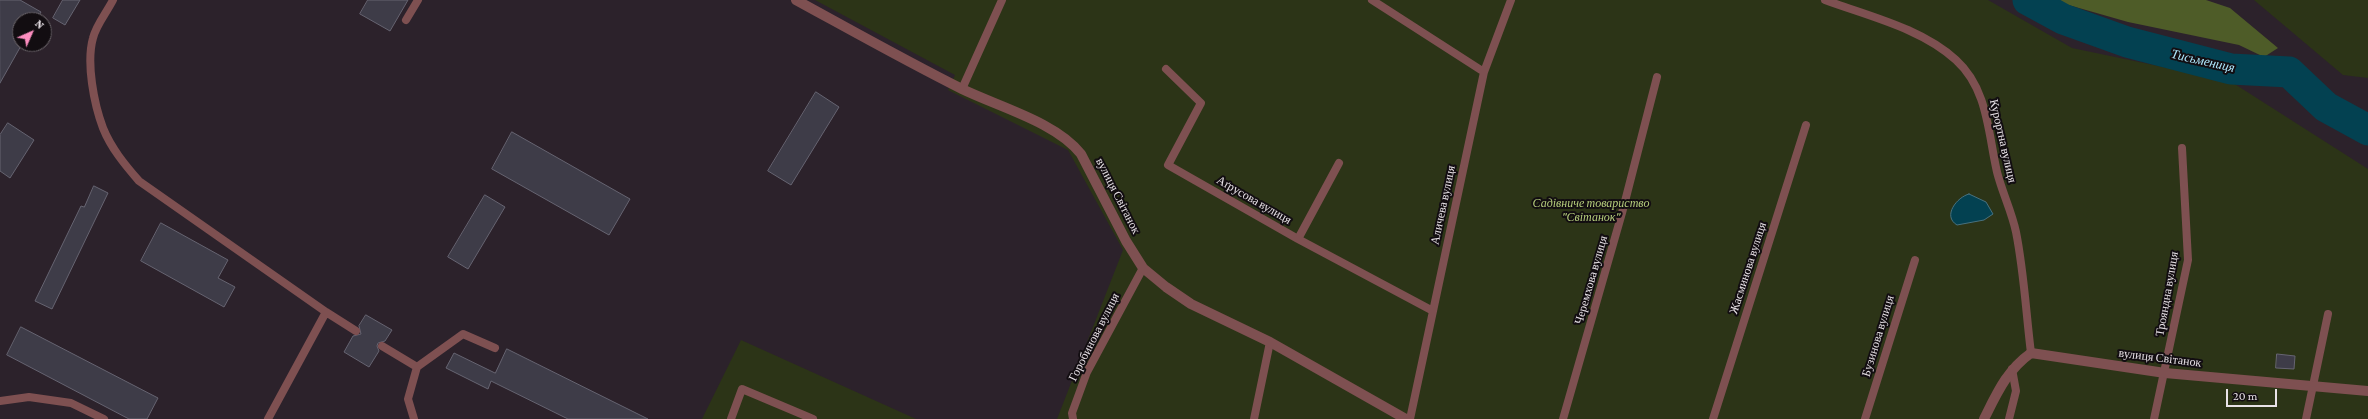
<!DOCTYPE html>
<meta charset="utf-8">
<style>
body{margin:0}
#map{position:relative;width:2368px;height:419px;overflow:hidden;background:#2c222b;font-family:"Crimson Pro",serif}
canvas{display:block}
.north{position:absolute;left:12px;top:12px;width:40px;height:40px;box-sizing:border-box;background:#120d11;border:1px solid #686267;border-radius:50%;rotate:45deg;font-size:11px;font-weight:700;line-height:16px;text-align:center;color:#e8e2e7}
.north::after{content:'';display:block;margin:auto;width:14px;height:18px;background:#fd8ec0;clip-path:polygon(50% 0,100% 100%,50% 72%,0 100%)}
.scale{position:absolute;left:2226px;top:389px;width:51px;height:18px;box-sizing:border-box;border:2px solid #e8e2e7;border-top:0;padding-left:5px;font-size:12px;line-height:14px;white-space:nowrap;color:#e8e2e7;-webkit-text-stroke:3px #120d11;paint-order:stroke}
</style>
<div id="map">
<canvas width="2368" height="419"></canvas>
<div class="north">N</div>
<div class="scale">20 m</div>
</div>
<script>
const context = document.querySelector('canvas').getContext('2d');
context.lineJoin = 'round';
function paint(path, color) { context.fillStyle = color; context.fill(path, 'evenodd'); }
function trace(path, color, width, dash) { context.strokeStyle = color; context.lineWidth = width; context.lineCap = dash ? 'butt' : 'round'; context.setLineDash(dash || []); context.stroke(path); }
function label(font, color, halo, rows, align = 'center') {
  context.font = font + ' "Crimson Pro",serif'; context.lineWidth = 4; context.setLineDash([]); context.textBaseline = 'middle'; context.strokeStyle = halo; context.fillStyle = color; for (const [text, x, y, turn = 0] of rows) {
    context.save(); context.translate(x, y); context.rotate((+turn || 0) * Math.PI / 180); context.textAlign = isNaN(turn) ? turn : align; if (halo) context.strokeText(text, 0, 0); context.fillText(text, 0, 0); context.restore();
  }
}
paint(new Path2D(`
 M 815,0 L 1988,0 L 2072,48 L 2230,81 L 2368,169 L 2368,419 L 1057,419 L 1123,250 L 1068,150 L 948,90 L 955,75 Z
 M 2254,0 L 2368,0 L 2368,78 L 2343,75 Z
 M 741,340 L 916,419 L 702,419 Z`), '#2c3417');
paint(new Path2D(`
 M 2051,0 L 2206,0 L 2230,8 L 2278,48 L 2264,57 L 2239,45 L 2128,22 Z`), '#4e5c28');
const water = new Path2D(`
 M 1969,194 L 1986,202 L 1993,214 L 1984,220 L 1957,225 C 1942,216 1957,197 1969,194 Z`);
paint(water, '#034151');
trace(water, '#48717e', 1);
trace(new Path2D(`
 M 2028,0 L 2063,19 L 2127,42 L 2231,69 L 2289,72 L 2326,107 L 2368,130`), '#034151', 31);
const building = new Path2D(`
 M 0,0 L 20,0 L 41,12 L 36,20 L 20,20 L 20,44 L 22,44 L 0,83 Z
 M 63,0 L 80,0 L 65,25 L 53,18 Z
 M 368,0 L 408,0 L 390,31 L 360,14 Z
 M 816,92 L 839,107 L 791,185 L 768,171 Z
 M 8,123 L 34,140 L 10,178 L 0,171 L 0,135 Z
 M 512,132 L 630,199 L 609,235 L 492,169 Z
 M 94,186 L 108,193 L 52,309 L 35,301 L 81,206 L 84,207 Z
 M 485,195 L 505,207 L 468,269 L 448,257 Z
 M 161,223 L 228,260 L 218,278 L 235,287 L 224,307 L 141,261 Z
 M 366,315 L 392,330 L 385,341 L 378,343 L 377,346 L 379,351 L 369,367 L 344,352 L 353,336 L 361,334 L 359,326 Z
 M 21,327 L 158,398 L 147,419 L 129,419 L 7,355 Z
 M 507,349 L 648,419 L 568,419 L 491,381 L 488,389 L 446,368 L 454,353 L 495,373 Z
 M 2277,354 L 2295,356 L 2294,369 L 2276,368 Z`);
paint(building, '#3e3c48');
trace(building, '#666471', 1);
trace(new Path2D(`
 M 113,0 C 107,12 96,25 93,38 C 86,63 94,104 103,128 C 111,148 125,165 139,181 L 326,312 L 356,331
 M 1372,0 L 1484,72
 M 1825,0 C 1868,16 1921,28 1956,60 C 1988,89 1988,133 1997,172 C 2002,192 2012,212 2016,232 C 2024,272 2026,313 2031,353
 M 406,20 L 418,0
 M 1166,69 L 1201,103 L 1168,165 L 1298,239 L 1433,311
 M 962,89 L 1002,0
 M 1298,239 L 1339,163
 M 382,346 L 417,367
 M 0,401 L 29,397 L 71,403 L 104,419
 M 268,419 L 326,312
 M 414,419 L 408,399 L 417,367 L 463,334 L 495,348
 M 731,419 L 742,389 L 813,419
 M 1073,419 L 1072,413 L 1087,372 L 1143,268
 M 1254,419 L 1270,342
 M 1410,419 L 1484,72 L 1511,0
 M 1563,419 L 1622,213 L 1657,77
 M 1713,419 L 1806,125
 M 1865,419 L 1915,260
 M 2009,419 L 2016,391 L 2012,369
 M 2154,419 L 2188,260 L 2182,148
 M 2306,419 L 2328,314`), '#7e5051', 8);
trace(new Path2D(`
 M 796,0 C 851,30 906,61 962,89 C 999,107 1056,122 1081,154 L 1126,241 L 1143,268 L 1166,287 L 1191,304 L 1270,342 L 1406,419
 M 1984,419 C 1997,393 2007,370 2031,353 L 2165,373 L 2368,391`), '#7e5051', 10);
label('12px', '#e8e2e7', '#120d11', [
 ["Курортна вулиця",2003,141,77],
 ["вулиця Світанок",1118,196,63],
 ["Аґрусова вулиця",1254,200,30],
 ["Аличева вулиця",1443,205,-78],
 ["Жасминова вулиця",1748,268,-72],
 ["Черемхова вулиця",1591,280,-74],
 ["Трояндна вулиця",2167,294,-80],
 ["Бузинова вулиця",1878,336,-73],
 ["Горобинова вулиця",1094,337,-63],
 ["вулиця Світанок",2160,358,7]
]);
label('italic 12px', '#b4cc7b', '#120d11', [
 ["Садівниче товариство",1591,203],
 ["\"Світанок\"",1591,217]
]);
label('italic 13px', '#afe9fe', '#120d11', [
 ["Тисьмениця",2203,61,13]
]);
</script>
